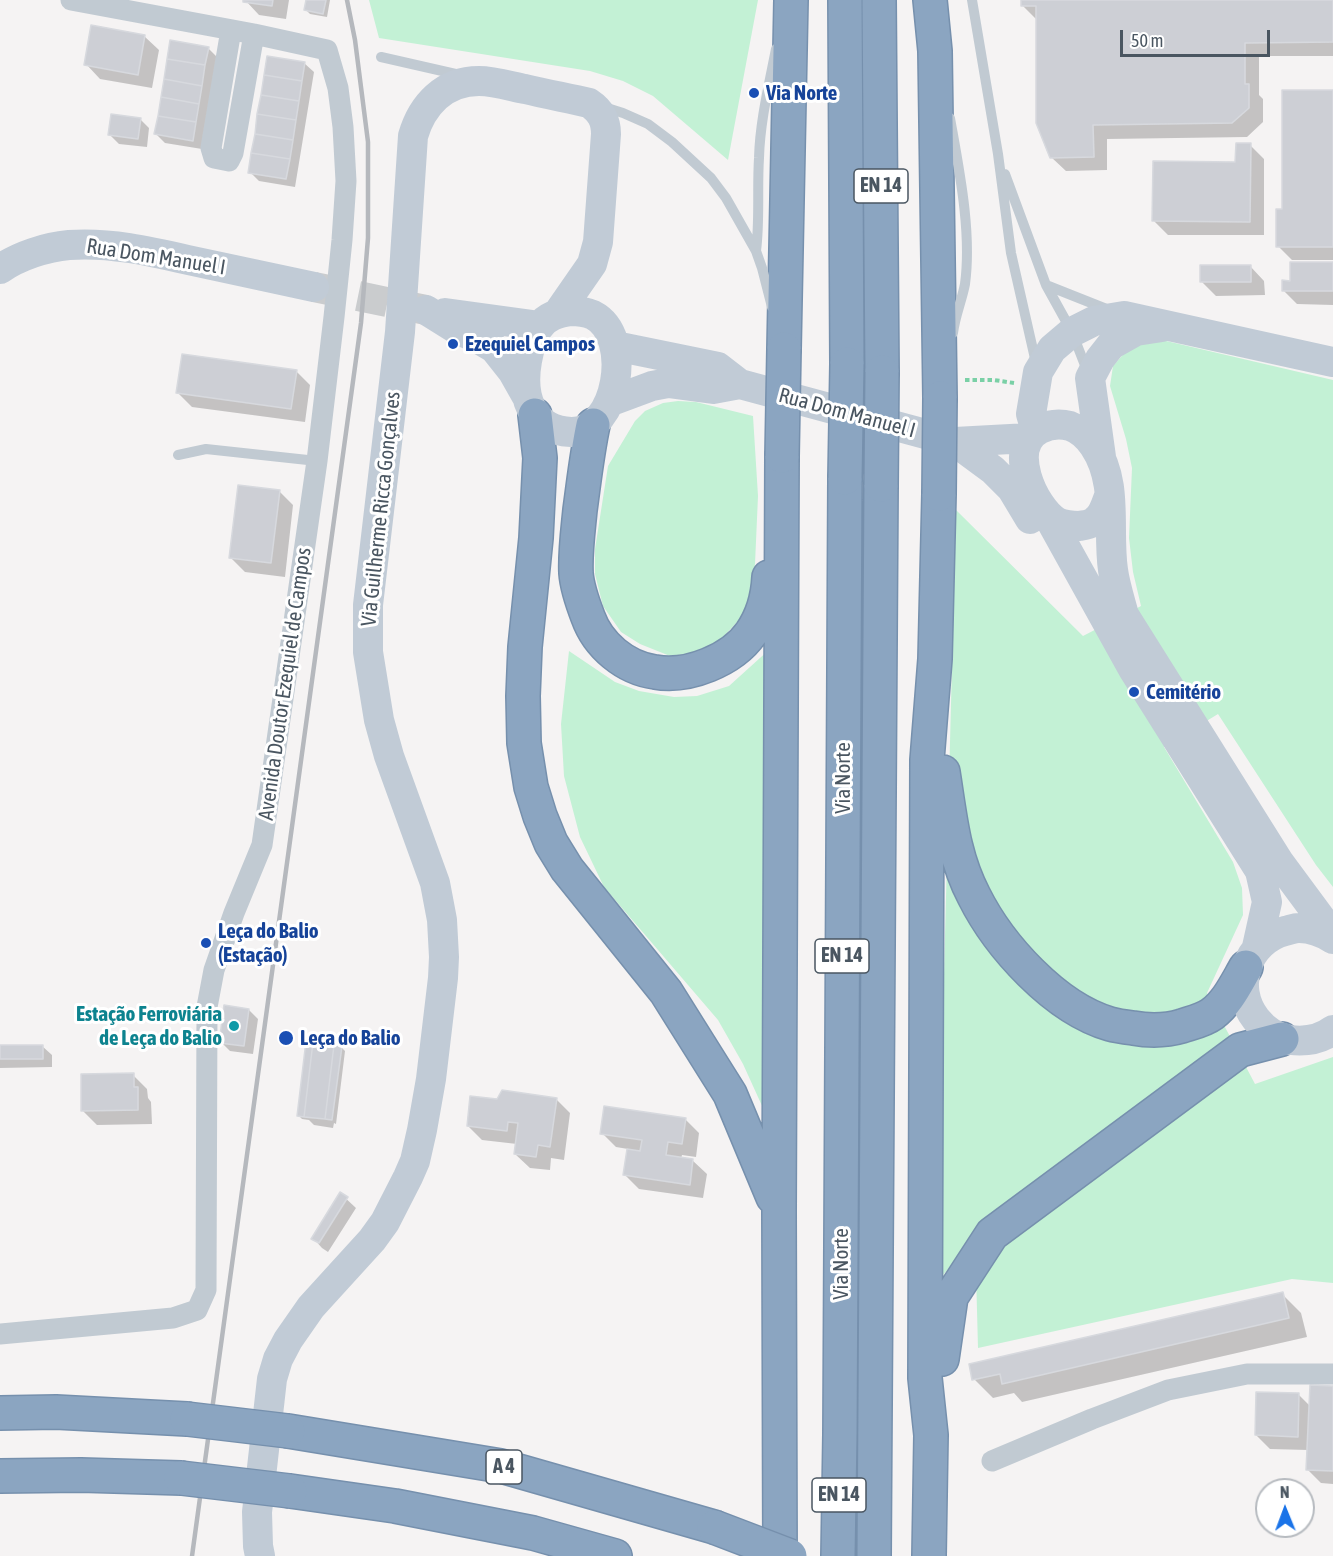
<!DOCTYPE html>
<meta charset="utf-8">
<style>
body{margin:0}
#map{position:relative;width:1333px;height:1556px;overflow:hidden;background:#f5f3f3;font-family:"Asap Condensed",sans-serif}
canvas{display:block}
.north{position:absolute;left:1255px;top:1478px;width:60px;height:60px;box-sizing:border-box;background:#fff;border:2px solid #b7bbc0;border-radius:50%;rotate:359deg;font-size:16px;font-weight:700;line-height:24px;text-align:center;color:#4a5661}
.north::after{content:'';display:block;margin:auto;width:21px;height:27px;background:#1a73e8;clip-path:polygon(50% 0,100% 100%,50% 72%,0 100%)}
.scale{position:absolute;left:1120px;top:30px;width:150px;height:27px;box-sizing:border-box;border:3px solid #4a5661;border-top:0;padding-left:8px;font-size:18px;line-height:21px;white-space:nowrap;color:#4a5661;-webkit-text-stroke:4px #fff;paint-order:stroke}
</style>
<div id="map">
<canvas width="1333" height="1556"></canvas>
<div class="north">N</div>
<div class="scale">50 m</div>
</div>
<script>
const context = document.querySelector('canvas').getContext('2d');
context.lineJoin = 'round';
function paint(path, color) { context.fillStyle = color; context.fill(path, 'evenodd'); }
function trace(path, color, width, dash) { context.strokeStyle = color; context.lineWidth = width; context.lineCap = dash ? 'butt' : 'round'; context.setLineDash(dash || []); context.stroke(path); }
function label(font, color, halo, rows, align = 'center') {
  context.font = font + ' "Asap Condensed",sans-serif'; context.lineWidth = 6; context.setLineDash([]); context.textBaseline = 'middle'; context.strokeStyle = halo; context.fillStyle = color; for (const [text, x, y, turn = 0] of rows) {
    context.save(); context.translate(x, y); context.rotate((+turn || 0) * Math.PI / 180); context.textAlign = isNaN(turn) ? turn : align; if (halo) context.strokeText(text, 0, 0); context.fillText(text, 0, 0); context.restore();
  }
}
paint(new Path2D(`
 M 369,0 L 758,0 L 728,160 L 653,96 L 623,81 L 590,71 L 379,38 Z
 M 1162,340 L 1333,380 L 1333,887 L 1316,865 L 1218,714 L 1164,747 L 1233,862 L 1242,888 L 1243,915 L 1207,993 L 1255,1084 L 1333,1057 L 1333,1283 L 1292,1279 L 978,1348 L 975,1235 L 936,1284 L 956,510 L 1083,636 L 1141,606 L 1133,572 L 1129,538 L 1132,468 L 1126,439 L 1110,386 L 1113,366 L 1127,350 L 1142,343 Z
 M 678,401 L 696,402 L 753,416 L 758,496 L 755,564 L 750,599 L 741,618 L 720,640 L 694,653 L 670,656 L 640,644 L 621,632 L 603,606 L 595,574 L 595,549 L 608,466 L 635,421 L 645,411 L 663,403 Z
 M 771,648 L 763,1108 L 743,1064 L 718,1020 L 604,887 L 580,837 L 564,776 L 561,724 L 569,651 L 615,682 L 639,691 L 674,697 L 697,696 L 729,686 Z`), '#c3f1d5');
paint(new Path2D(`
 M 245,0 L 289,0 L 286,19 L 259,15 Z
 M 307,0 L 330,0 L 327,17 L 310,14 L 306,10 Z
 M 1022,0 L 1333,0 L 1333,56 L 1259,56 L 1259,95 L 1263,99 L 1263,122 L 1247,137 L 1107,139 L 1107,170 L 1066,171 L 1051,157 L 1036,19 L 1022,5 Z
 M 144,36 L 159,50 L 152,88 L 100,79 L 86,64 Z
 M 208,48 L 217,57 L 202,149 L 165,143 L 156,134 Z
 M 304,63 L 314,72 L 295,187 L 259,181 L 250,172 Z
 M 1333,91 L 1333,260 L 1292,260 L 1278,246 L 1283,211 Z
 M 140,119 L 149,128 L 147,147 L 119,144 L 110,135 Z
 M 1250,145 L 1264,159 L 1264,235 L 1168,235 L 1154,221 L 1237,163 Z
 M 1333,264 L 1333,305 L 1297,304 L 1283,290 L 1292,282 Z
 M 1250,266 L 1264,281 L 1265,295 L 1216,296 L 1201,281 Z
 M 296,371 L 310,385 L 305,422 L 192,407 L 178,393 Z
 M 279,491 L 293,505 L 285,577 L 245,572 L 231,558 Z
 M 249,1010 L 258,1019 L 253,1054 L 230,1051 L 221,1042 Z
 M 0,1046 L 42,1046 L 52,1055 L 52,1067 L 0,1068 Z
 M 341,1047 L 345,1051 L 336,1124 L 334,1123 L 333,1128 L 314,1125 L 309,1120 L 302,1119 L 298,1115 Z
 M 133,1075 L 147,1089 L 148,1098 L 151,1102 L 152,1124 L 97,1125 L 83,1111 Z
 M 556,1099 L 570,1113 L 564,1160 L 551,1158 L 550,1170 L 530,1168 L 515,1154 L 517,1144 L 482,1140 L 468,1126 L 498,1101 Z
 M 685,1119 L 699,1133 L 696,1157 L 682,1155 L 681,1159 L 692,1160 L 707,1174 L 703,1198 L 639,1189 L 625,1175 L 628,1149 L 616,1147 L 602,1133 Z
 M 341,1194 L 356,1208 L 328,1252 L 322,1248 L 313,1238 Z
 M 1282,1294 L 1301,1313 L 1307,1337 L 1022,1402 L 1014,1393 L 993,1398 L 974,1379 Z
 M 1333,1387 L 1333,1484 L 1321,1483 L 1307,1469 L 1308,1450 L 1270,1449 L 1256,1435 L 1299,1395 L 1310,1406 Z`), '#0003');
const building = new Path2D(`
 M 243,0 L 273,0 L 272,6 L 243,2 Z
 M 306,0 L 326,0 L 323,14 L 304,10 Z
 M 1021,0 L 1333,0 L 1333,42 L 1245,43 L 1245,84 L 1249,84 L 1249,108 L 1232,123 L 1093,125 L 1094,157 L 1050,158 L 1036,123 L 1036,6 L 1021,6 Z
 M 91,25 L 145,35 L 138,75 L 84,65 Z
 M 170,40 L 209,47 L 205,65 L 167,59 Z
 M 267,56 L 305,62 L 302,81 L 264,75 Z
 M 167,59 L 205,65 L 202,86 L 164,79 Z
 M 264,75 L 302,81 L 299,101 L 261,95 Z
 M 164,79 L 202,86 L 199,104 L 161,97 Z
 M 1282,90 L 1333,90 L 1333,247 L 1276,247 L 1276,209 L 1282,209 Z
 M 261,95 L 299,101 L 296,120 L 257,114 Z
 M 161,97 L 199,104 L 196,122 L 158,116 Z
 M 111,114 L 141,118 L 138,139 L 108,135 Z
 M 257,114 L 296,120 L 293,140 L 255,134 Z
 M 158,116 L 196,122 L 193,141 L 154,134 Z
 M 255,134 L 293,140 L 290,159 L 251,153 Z
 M 1236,143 L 1251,143 L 1250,222 L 1152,221 L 1153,161 L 1235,162 Z
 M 251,153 L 290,159 L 286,179 L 248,173 Z
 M 1290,262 L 1333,262 L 1333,291 L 1282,291 L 1282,280 L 1290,281 Z
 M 1200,265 L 1251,265 L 1251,282 L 1200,282 Z
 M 182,354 L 297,370 L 291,409 L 176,393 Z
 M 238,485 L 280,490 L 271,563 L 229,558 Z
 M 224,1005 L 249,1009 L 244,1046 L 219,1043 Z
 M 306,1041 L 313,1042 L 304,1117 L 297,1116 Z
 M 313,1042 L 334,1045 L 325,1119 L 304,1117 Z
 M 0,1045 L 43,1045 L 43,1059 L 0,1059 Z
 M 334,1045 L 342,1046 L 332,1120 L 325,1119 Z
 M 134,1073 L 134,1087 L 138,1087 L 138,1110 L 81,1111 L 81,1074 Z
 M 502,1090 L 557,1098 L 550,1147 L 538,1145 L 536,1157 L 514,1154 L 518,1123 L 508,1122 L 507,1131 L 467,1126 L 470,1096 L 497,1099 Z
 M 604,1106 L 686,1118 L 682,1144 L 668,1142 L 666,1155 L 693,1159 L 690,1185 L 623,1175 L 627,1149 L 640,1151 L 642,1140 L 600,1134 Z
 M 340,1192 L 348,1197 L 319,1243 L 311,1239 Z
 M 1283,1292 L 1289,1318 L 1002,1384 L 1000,1374 L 972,1380 L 969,1364 Z
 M 1310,1385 L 1333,1386 L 1333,1471 L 1306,1470 Z
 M 1256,1392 L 1299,1393 L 1298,1437 L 1255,1435 Z`);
paint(building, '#cdcfd5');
trace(building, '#d7d9de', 1.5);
trace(new Path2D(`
 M 314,287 L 426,310`), '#caccce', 30, [30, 15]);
const highway = new Path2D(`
 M 845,0 L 847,364
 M 879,0 L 882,372
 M 930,0 L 935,51 L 940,398
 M 784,349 L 791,0
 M 535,415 L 540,458 L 536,538 L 525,647 L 523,696 L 524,743 L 531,787 L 540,816 L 551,843 L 567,869 L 666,992 L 730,1094 L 773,1197
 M 593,425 C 587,453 584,481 580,510 C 578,531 575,552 576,573 C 577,587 583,604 588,617 C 598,645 625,668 655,672 C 688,678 732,660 751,633 C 763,616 768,596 769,577
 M 943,772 C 950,816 953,856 974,896 C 999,946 1055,1008 1110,1024 C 1117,1026 1125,1027 1133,1028 C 1150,1031 1165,1031 1182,1026 C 1191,1023 1204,1020 1212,1014 C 1228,1002 1236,984 1246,967
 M 942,1359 L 951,1297 L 992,1234 L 1240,1050 L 1282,1039
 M 0,1413 L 56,1412 L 187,1419
 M 288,1431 L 501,1466 L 714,1527
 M 0,1476 L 81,1475 L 181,1478
 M 290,1491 L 395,1506 L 533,1533 L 615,1556
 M 780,1556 L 779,1210 L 782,456
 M 838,1556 L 840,1434 L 845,478
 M 874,1556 L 881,485
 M 929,1556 L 931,1435 L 925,1378 L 927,760 L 935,659 L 939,494`);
trace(highway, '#7690ad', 36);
trace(new Path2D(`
 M 965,380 L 994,380 L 1014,383`), '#7ad0a6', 4, [4.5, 3]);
trace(new Path2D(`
 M 972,0 L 998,154 L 1011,253 L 1036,363
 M 381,57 L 460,75
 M 604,107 L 623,113 L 648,124 L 672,142 L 711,178 L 726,198 L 756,251 L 762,268 L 772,307
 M 950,118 C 959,169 972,232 965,284 C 962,300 955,316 953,333
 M 1005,174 L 1046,285 L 1072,332 L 1088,373
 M 756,251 C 760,220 757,189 759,158 C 760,121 769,85 776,49
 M 1046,285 L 1109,310
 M 178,455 L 206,449 L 317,461`), '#c1cad2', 10);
trace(new Path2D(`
 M 231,30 L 211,148 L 214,158 L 229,161 L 233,153 L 254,34
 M 0,1334 L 173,1318 L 197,1310 L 206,1290 L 207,1007 L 214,970 L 234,913 L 262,845 L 317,461 L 334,317 L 342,240 L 346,181 L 343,127 L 338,88 L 327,50 L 254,34 L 71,0
 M 992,1461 L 1092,1419 L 1168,1390 L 1247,1374 L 1333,1374`), '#c1cad2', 21);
trace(new Path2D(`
 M 0,269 C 19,256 46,247 69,245 C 109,242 149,251 188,260 C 230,269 272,278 314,287
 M 426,310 L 458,330 L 477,338 L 494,348 L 513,372 L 526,395
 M 571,311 C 579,311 586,312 593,315 C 634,336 618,433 571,432 C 530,430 521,395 527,361 C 529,350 532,336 539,327 C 547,316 558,313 571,311 Z
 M 445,313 L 540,326
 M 615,346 L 718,367 L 740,384 L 955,442 L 1029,438
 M 609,402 L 652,386 L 668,383 L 713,389 L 740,384
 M 1036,431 L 1031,414 L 1038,372 L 1052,349 L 1072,332 L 1094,321 L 1124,316 L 1333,362
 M 955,442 L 993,470 L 1012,489 L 1030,519
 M 1101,457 L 1090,378 L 1100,359 L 1111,345 L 1136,331 L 1162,327
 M 1109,496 C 1106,504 1103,515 1096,520 C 1092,524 1085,525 1079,526 C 1072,526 1064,525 1057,522 C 1033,507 1006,446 1040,429 C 1050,424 1059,423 1070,426 C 1081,430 1088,437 1094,446 C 1119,483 1107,529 1113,570 C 1115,585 1120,600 1124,615 L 1279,862 L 1333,935
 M 1047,514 L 1133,669 L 1260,871 L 1267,902 L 1257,947
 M 1333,939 C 1322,932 1312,928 1299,928 C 1294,928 1290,930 1285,931 C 1247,941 1231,987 1256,1019 C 1264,1029 1276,1038 1290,1040 C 1306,1042 1320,1040 1333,1030
 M 260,1556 L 258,1546 L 257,1512 L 272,1379 L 278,1359 L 288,1340 L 311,1307 L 372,1240 L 385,1222 L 408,1177 L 415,1161 L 422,1130 L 431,1079 L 443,978 L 444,957 L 442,920 L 435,883 L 389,756 L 379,720 L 368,652 L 368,605 L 400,332 L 413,136 C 422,105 444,81 479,81 C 494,81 510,86 525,89 C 546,94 567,98 589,103 C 601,111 606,120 606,134 L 598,242 L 592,264 L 558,313`), '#c1cbd6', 30);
trace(highway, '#8ba5c1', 33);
trace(new Path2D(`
 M 192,1556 L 361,323 L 368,238 L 368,142 L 355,40 L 347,0`), '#b5b8bd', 4.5);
const highwayBridge = new Path2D(`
 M 782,456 L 784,349
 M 845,478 L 847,364
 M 881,485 L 882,372
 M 939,494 L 940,398
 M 187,1419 L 288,1431
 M 181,1478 L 290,1491
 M 714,1527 L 790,1556`);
trace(highwayBridge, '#7690ad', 36, []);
trace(highwayBridge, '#8ba5c1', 33);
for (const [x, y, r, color] of [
 [754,93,6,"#1a4fb4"],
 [453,344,6,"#1a4fb4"],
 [1134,692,6,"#1a4fb4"],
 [206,943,6,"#1a4fb4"],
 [234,1026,6,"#0f9aa8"],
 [286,1038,8,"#1a4fb4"]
]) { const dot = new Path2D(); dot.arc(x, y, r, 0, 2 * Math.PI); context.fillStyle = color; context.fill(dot); trace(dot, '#fff', 2); }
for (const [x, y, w] of [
 [881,186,54],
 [842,956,54],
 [504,1467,36],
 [839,1495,54]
]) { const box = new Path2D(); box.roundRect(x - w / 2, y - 17, w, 34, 4.5); context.fillStyle = '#fff'; context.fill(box); trace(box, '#4a5661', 1.5); }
label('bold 20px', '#4a5661', null, [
 ["EN 14",881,186],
 ["EN 14",842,956],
 ["A 4",504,1467],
 ["EN 14",839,1495]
]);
label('bold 21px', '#164399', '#fff', [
 ["Via Norte",766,93],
 ["Ezequiel Campos",465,344],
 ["Cemitério",1146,692],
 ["Leça do Balio",218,931],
 ["(Estação)",218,955],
 ["Leça do Balio",300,1038]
], 'left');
label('21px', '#4a5661', '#fff', [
 ["Rua Dom Manuel I",156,257,9],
 ["Rua Dom Manuel I",847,413,15],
 ["Via Guilherme Ricca Gonçalves",381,509,-84],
 ["Avenida Doutor Ezequiel de Campos",285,684,-82],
 ["Via Norte",843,778,-90],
 ["Via Norte",841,1264,-90]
]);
label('bold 21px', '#0d838f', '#fff', [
 ["Estação Ferroviária",222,1014],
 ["de Leça do Balio",222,1038]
], 'right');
</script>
